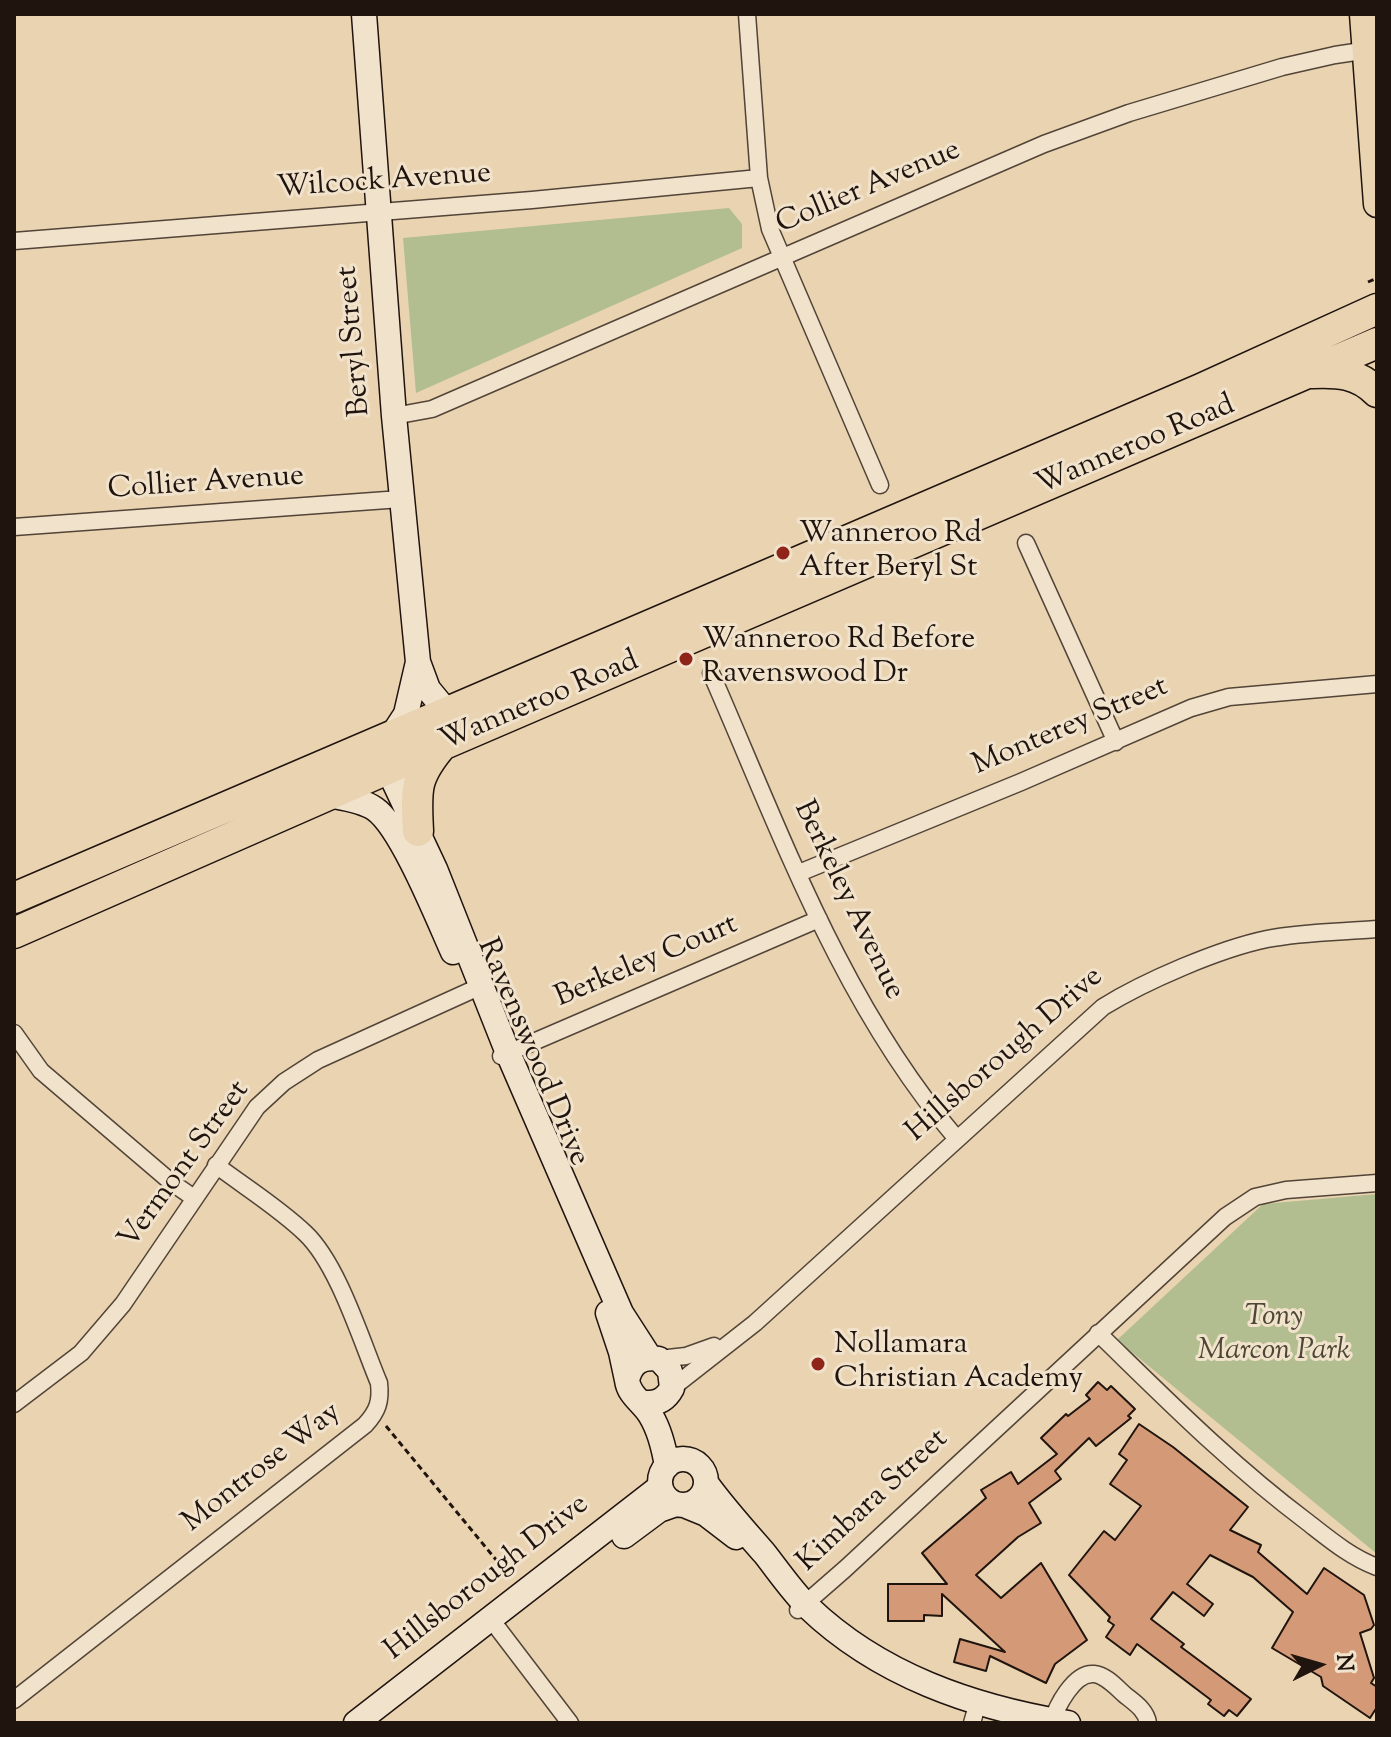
<!DOCTYPE html>
<style>
body{margin:0}
#map{position:relative;width:1391px;height:1737px;overflow:hidden;background:#ead3b1;font-family:"Sorts Mill Goudy",serif}
canvas{display:block}
.frame{position:absolute;inset:0;border:16px solid #20140e;pointer-events:none}
.north{position:absolute;left:1279px;top:1625px;width:80px;height:80px;-webkit-text-stroke:6px #f1e2cc;paint-order:stroke;rotate:85deg;font-size:22px;font-weight:700;line-height:32px;text-align:center;color:#20140e}
.north::after{content:'';display:block;margin:auto;width:28px;height:36px;background:#20140e;clip-path:polygon(50% 0,100% 100%,50% 72%,0 100%)}
</style>
<div id="map">
<canvas width="1391" height="1737"></canvas>
<div class="frame"></div>
<div class="north">N</div>
</div>
<script>
const context = document.querySelector('canvas').getContext('2d');
context.lineJoin = 'round';
function paint(path, color) { context.fillStyle = color; context.fill(path, 'evenodd'); }
function trace(path, color, width, dash) { context.strokeStyle = color; context.lineWidth = width; context.lineCap = dash ? 'butt' : 'round'; context.setLineDash(dash || []); context.stroke(path); }
function label(font, color, halo, rows, align = 'center') {
  context.font = font + ' "Sorts Mill Goudy",serif'; context.lineWidth = 6; context.setLineDash([]); context.textBaseline = 'middle'; context.strokeStyle = halo; context.fillStyle = color; for (const [text, x, y, turn = 0] of rows) {
    context.save(); context.translate(x, y); context.rotate((+turn || 0) * Math.PI / 180); context.textAlign = isNaN(turn) ? turn : align; if (halo) context.strokeText(text, 0, 0); context.fillText(text, 0, 0); context.restore();
  }
}
paint(new Path2D(`
 M 729,208 L 742,224 L 742,248 L 416,393 L 403,238 Z
 M 1377,1194 L 1377,1554 L 1117,1340 L 1263,1204 Z`), '#b2be8f');
const building = new Path2D(`
 M 1098,1382 L 1107,1390 L 1111,1386 L 1135,1409 L 1128,1416 L 1131,1418 L 1096,1446 L 1089,1438 L 1055,1471 L 1061,1479 L 1029,1503 L 1041,1523 L 1018,1537 L 976,1575 L 1001,1598 L 1041,1563 L 1087,1640 L 1055,1664 L 1046,1683 L 990,1656 L 986,1671 L 954,1662 L 960,1639 L 1005,1652 L 942,1594 L 942,1616 L 924,1615 L 924,1621 L 888,1621 L 888,1584 L 947,1584 L 922,1553 L 986,1498 L 981,1490 L 1011,1472 L 1018,1484 L 1057,1454 L 1041,1438 L 1066,1414 L 1068,1416 L 1090,1399 L 1086,1395 Z
 M 1139,1424 L 1173,1447 L 1248,1507 L 1230,1530 L 1261,1545 L 1258,1552 L 1307,1594 L 1324,1568 L 1364,1595 L 1374,1625 L 1371,1629 L 1360,1633 L 1374,1678 L 1371,1683 L 1377,1687 L 1377,1707 L 1370,1718 L 1323,1686 L 1321,1677 L 1272,1648 L 1293,1612 L 1253,1577 L 1210,1555 L 1187,1584 L 1213,1604 L 1204,1616 L 1173,1592 L 1151,1619 L 1184,1644 L 1181,1647 L 1251,1699 L 1237,1716 L 1229,1710 L 1224,1716 L 1208,1704 L 1211,1700 L 1137,1644 L 1130,1655 L 1106,1637 L 1114,1625 L 1108,1621 L 1110,1617 L 1069,1575 L 1104,1531 L 1115,1540 L 1141,1506 L 1110,1484 L 1127,1460 L 1119,1454 Z`);
paint(building, '#d49a77');
trace(building, '#20140e', 2);
const street = new Path2D(`
 M 747,14 L 759,178 L 770,229 L 880,485
 M 14,241 L 532,200 L 759,178
 M 394,416 L 432,409 L 1044,144 L 1129,113 L 1282,67 L 1335,55 L 1375,49
 M 14,527 L 401,499
 M 1026,543 L 1116,742
 M 711,673 C 781,833 842,1005 957,1139
 M 799,873 L 1021,782 L 1191,708 L 1229,697 L 1377,684
 M 14,1033 L 41,1071 L 171,1182 L 194,1198
 M 501,1056 L 819,919
 M 1098,1333 C 1165,1398 1230,1464 1306,1521 C 1328,1538 1350,1557 1377,1567
 M 659,1359 L 686,1356 L 714,1346
 M 672,1388 L 755,1323 L 1103,1007 C 1145,981 1219,949 1267,939 C 1302,932 1341,932 1377,929
 M 14,1404 L 81,1353 L 123,1304 L 257,1107 L 284,1082 L 318,1060 L 481,986
 M 798,1610 L 845,1569 L 1225,1217 L 1255,1197 L 1286,1190 L 1377,1183
 M 490,1618 L 570,1723
 M 14,1700 L 365,1425 C 378,1411 381,1401 379,1383 C 361,1340 338,1264 305,1233 C 279,1208 245,1187 216,1165
 M 972,1723 L 978,1702
 M 1052,1723 C 1056,1707 1074,1672 1094,1674 C 1106,1675 1117,1688 1125,1695 C 1135,1703 1146,1710 1148,1723`);
const secondary = new Path2D(`
 M 364,14 L 394,416 L 418,662 L 428,689 L 447,712
 M 393,734 L 406,714 L 418,662
 M 372,765 L 388,769 L 435,869 L 508,1053 L 621,1313 L 650,1358
 M 328,795 C 343,798 362,800 375,809 C 402,828 438,919 453,952
 M 608,1313 L 621,1352 L 627,1380
 M 640,1402 C 655,1405 665,1401 672,1388 L 670,1371 L 659,1359 C 641,1356 631,1363 627,1380 C 629,1396 643,1402 651,1416 C 660,1431 664,1448 667,1466
 M660 1482a23 23 0 1 1 46 0a23 23 0 1 1-46 0Z
 M 706,1483 C 724,1508 745,1531 765,1554 C 779,1572 792,1591 808,1607 C 879,1675 972,1707 1068,1723
 M 684,1505 L 706,1514 L 736,1537
 M 624,1536 L 659,1510 L 676,1504
 M 356,1723 L 660,1487`);
const primary = new Path2D(`
 M 1363,14 L 1377,204`);
const highway = new Path2D(`
 M 1313,373 C 1338,372 1358,373 1377,392
 M 418,831 C 416,790 414,778 442,745
 M 14,898 L 1201,389 L 1377,309
 M 14,933 L 442,745 L 1377,343`);
trace(street, '#524437', 19);
trace(secondary, '#20140e', 27);
trace(primary, '#20140e', 29);
trace(highway, '#20140e', 33);
trace(new Path2D(`
 M 1368,282 L 1377,278
 M 386,1426 L 511,1578`), '#20140e', 3, [6, 4]);
trace(street, '#f1e2cc', 16);
trace(secondary, '#f1e2cc', 24);
trace(primary, '#ead3b1', 26);
trace(highway, '#ead3b1', 30);
for (const [x, y, r, color] of [
 [783,553,8,"#8f2418"],
 [686,659,8,"#8f2418"],
 [818,1364,8,"#8f2418"]
]) { const dot = new Path2D(); dot.arc(x, y, r, 0, 2 * Math.PI); context.fillStyle = color; context.fill(dot); trace(dot, '#f1e2cc', 3); }
label('30px', '#20140e', '#f1e2cc', [
 ["Wilcock Avenue",384,183,-4],
 ["Collier Avenue",869,189,-23],
 ["Beryl Street",356,341,-95],
 ["Wanneroo Road",1136,447,-23],
 ["Collier Avenue",206,485,-4],
 ["Wanneroo Road",540,703,-23],
 ["Monterey Street",1071,728,-23],
 ["Berkeley Avenue",847,901,64],
 ["Berkeley Court",647,963,-23],
 ["Ravenswood Drive",531,1053,67],
 ["Hillsborough Drive",1006,1056,-41],
 ["Vermont Street",186,1166,-54],
 ["Montrose Way",263,1469,-38],
 ["Kimbara Street",874,1502,-43],
 ["Hillsborough Drive",488,1579,-38]
]);
label('30px', '#20140e', '#f1e2cc', [
 ["Wanneroo Rd",799,536],
 ["After Beryl St",799,570],
 ["Wanneroo Rd Before",702,642],
 ["Ravenswood Dr",702,676],
 ["Nollamara",834,1347],
 ["Christian Academy",834,1381]
], 'left');
label('italic 30px', '#4c4735', '#f1e2cc', [
 ["Tony",1274,1319],
 ["Marcon Park",1274,1353]
]);
</script>
